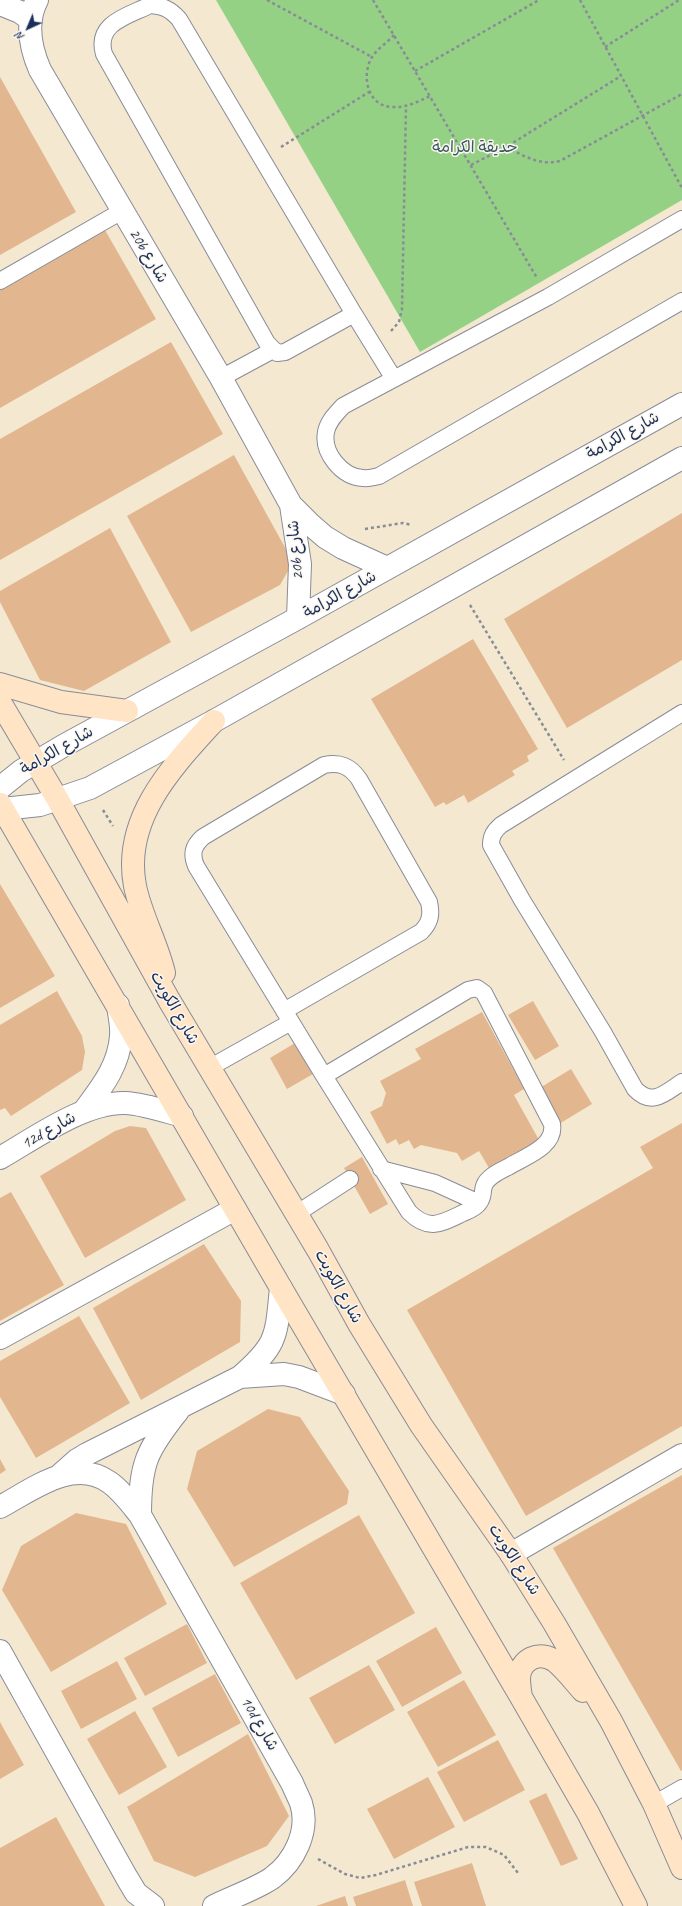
<!DOCTYPE html>
<meta charset="utf-8">
<style>
body{margin:0}
#map{position:relative;width:682px;height:1906px;overflow:hidden;background:#f4e8d0;font-family:Caveat,sans-serif}
canvas{display:block}
.north{position:absolute;left:8px;top:8px;width:40px;height:40px;-webkit-text-stroke:3px #fbf7ec;paint-order:stroke;rotate:224deg;font-size:11px;font-weight:700;line-height:16px;text-align:center;color:#1b2f5e}
.north::after{content:'';display:block;margin:auto;width:14px;height:18px;background:#1b2f5e;clip-path:polygon(50% 0,100% 100%,50% 72%,0 100%)}
</style>
<div id="map">
<canvas width="682" height="1906"></canvas>
<div class="north">N</div>
</div>
<script>
const context = document.querySelector('canvas').getContext('2d');
context.lineJoin = 'round';
function paint(path, color) { context.fillStyle = color; context.fill(path, 'evenodd'); }
function trace(path, color, width, dash) { context.strokeStyle = color; context.lineWidth = width; context.lineCap = dash ? 'butt' : 'round'; context.setLineDash(dash || []); context.stroke(path); }
function label(font, color, halo, rows, align = 'center') {
  context.font = font + ' Caveat,"Playpen Sans Arabic",sans-serif'; context.lineWidth = 3; context.setLineDash([]); context.textBaseline = 'middle'; context.strokeStyle = halo; context.fillStyle = color; for (const [text, x, y, turn = 0] of rows) {
    context.save(); context.translate(x, y); context.rotate((+turn || 0) * Math.PI / 180); context.textAlign = isNaN(turn) ? turn : align; if (halo) context.strokeText(text, 0, 0); context.fillText(text, 0, 0); context.restore();
  }
}
paint(new Path2D(`
 M 216,0 L 682,0 L 682,200 L 420,352 Z`), '#95d185');
paint(new Path2D(`
 M 0,77 L 76,212 L 0,255 Z
 M 105,230 L 156,319 L 0,408 L 0,290 Z
 M 171,342 L 223,434 L 0,560 L 0,439 Z
 M 234,455 L 293,562 L 280,585 L 191,632 L 127,516 Z
 M 682,513 L 682,660 L 567,728 L 504,619 Z
 M 110,528 L 171,642 L 84,691 L 40,680 L 0,602 L 0,591 Z
 M 473,639 L 538,749 L 527,756 L 529,761 L 512,771 L 515,775 L 468,803 L 464,795 L 446,805 L 444,802 L 435,807 L 371,699 Z
 M 0,884 L 55,976 L 0,1008 Z
 M 57,991 L 82,1036 L 85,1052 L 82,1070 L 11,1116 L 5,1108 L 0,1110 L 0,1025 Z
 M 533,1001 L 559,1046 L 535,1060 L 508,1015 Z
 M 482,1012 L 524,1089 L 514,1095 L 539,1140 L 489,1168 L 479,1151 L 462,1161 L 457,1153 L 421,1145 L 414,1149 L 409,1140 L 399,1145 L 396,1139 L 387,1144 L 370,1112 L 382,1106 L 386,1093 L 380,1081 L 421,1059 L 415,1049 Z
 M 295,1043 L 313,1074 L 287,1089 L 270,1058 Z
 M 571,1069 L 592,1104 L 559,1124 L 538,1089 Z
 M 682,1123 L 682,1426 L 526,1516 L 407,1310 L 653,1168 L 640,1147 Z
 M 130,1126 L 146,1128 L 186,1200 L 85,1258 L 40,1176 L 115,1131 Z
 M 362,1157 L 388,1204 L 370,1214 L 344,1168 Z
 M 11,1192 L 64,1285 L 0,1321 L 0,1198 Z
 M 204,1244 L 241,1301 L 240,1342 L 141,1400 L 93,1308 Z
 M 79,1316 L 130,1403 L 36,1458 L 0,1397 L 0,1361 Z
 M 268,1409 L 300,1417 L 349,1491 L 347,1504 L 234,1567 L 187,1489 L 197,1451 Z
 M 0,1459 L 6,1470 L 0,1474 Z
 M 682,1475 L 682,1770 L 681,1771 L 553,1548 Z
 M 76,1513 L 126,1524 L 167,1604 L 51,1672 L 2,1590 L 21,1546 Z
 M 359,1515 L 415,1613 L 296,1680 L 240,1583 Z
 M 187,1624 L 207,1663 L 145,1696 L 124,1658 Z
 M 436,1627 L 462,1673 L 402,1707 L 376,1661 Z
 M 117,1661 L 137,1699 L 81,1729 L 61,1691 Z
 M 369,1665 L 395,1710 L 335,1744 L 309,1698 Z
 M 215,1674 L 241,1723 L 178,1757 L 152,1708 Z
 M 464,1680 L 496,1735 L 438,1767 L 407,1712 Z
 M 135,1711 L 167,1767 L 119,1795 L 87,1739 Z
 M 0,1722 L 24,1765 L 0,1779 Z
 M 248,1734 L 289,1816 L 267,1846 L 195,1877 L 154,1861 L 127,1807 Z
 M 498,1740 L 525,1790 L 464,1822 L 437,1772 Z
 M 428,1777 L 455,1827 L 394,1859 L 367,1809 Z
 M 546,1793 L 578,1859 L 561,1866 L 529,1801 Z
 M 56,1817 L 105,1906 L 0,1906 L 0,1848 Z
 M 472,1863 L 486,1906 L 422,1906 L 414,1882 Z
 M 405,1880 L 413,1906 L 356,1906 L 353,1897 Z
 M 345,1896 L 348,1906 L 316,1906 Z`), '#e2b78f');
const service = new Path2D(`
 M 150,5 C 163,6 170,9 179,19 L 354,314 L 285,352 L 277,353 L 267,343 L 104,54 C 95,23 128,16 150,5 Z
 M 682,219 L 548,297 L 343,406 C 336,414 328,421 326,432 C 322,453 342,477 363,478 C 368,479 374,477 379,476 L 682,301
 M 0,281 L 122,211
 M 354,314 L 394,379
 M 221,378 L 273,350
 M 682,713 L 501,825 C 494,831 491,836 491,845 L 522,900 L 603,1032 L 635,1089 C 652,1107 665,1093 682,1082
 M 284,1011 L 421,932 C 430,923 432,915 429,902 L 359,779 C 350,766 340,762 324,765 L 203,837 C 193,846 191,854 196,866 L 324,1076 L 468,990 L 477,988 L 484,993 L 552,1124 C 556,1147 524,1157 508,1167 C 500,1171 487,1177 484,1186 C 482,1192 484,1197 479,1203 C 475,1209 467,1211 461,1214 C 440,1224 428,1231 409,1212 L 324,1076
 M 209,1068 L 291,1022
 M 381,1169 L 435,1183 L 479,1203
 M 296,1214 L 350,1179
 M 654,1804 L 682,1788`);
const minor = new Path2D(`
 M 37,0 C 25,23 30,47 40,70 L 221,378 L 291,505 L 310,524 L 325,537 L 343,548 L 387,568
 M 0,4 L 20,12 L 31,20
 M 291,505 L 300,564 L 298,618
 M 0,788 L 21,771 L 63,746 L 298,618 L 682,404
 M 3,809 L 40,805 L 90,788 L 214,721 L 682,458
 M 84,1111 C 101,1088 119,1066 121,1036 C 122,1026 119,1015 118,1005
 M 0,1158 C 35,1138 84,1102 125,1103 C 145,1104 164,1111 182,1116
 M 0,1338 L 235,1209
 M 240,1377 L 284,1374 L 299,1377 L 344,1394
 M 60,1475 L 77,1460 L 87,1454 L 240,1377 C 278,1344 276,1337 281,1288
 M 0,1507 C 32,1490 73,1457 109,1482 C 121,1490 131,1504 140,1515 L 292,1783 C 295,1790 298,1796 301,1803 C 310,1831 294,1862 272,1878 C 256,1889 232,1897 214,1906
 M 140,1515 C 140,1464 146,1451 178,1411
 M 511,1554 L 682,1455
 M 0,1651 L 127,1878 L 136,1893 L 153,1906`);
const secondary = new Path2D(`
 M 0,684 L 61,702 L 127,711
 M 0,702 L 58,800 L 169,1000 L 318,1250 L 359,1324 L 421,1425 L 511,1554 L 554,1623 L 611,1721 L 654,1804 L 682,1868
 M 0,804 L 281,1288 L 521,1697 L 588,1813 L 636,1906
 M 164,973 C 157,943 141,916 135,886 C 122,818 173,766 214,721
 M 521,1697 C 520,1691 519,1684 519,1678 C 520,1659 540,1650 555,1661 C 565,1669 574,1681 583,1691`);
trace(service, '#888c97', 18);
trace(minor, '#888c97', 24);
trace(secondary, '#888c97', 24);
trace(new Path2D(`
 M 267,0 L 372,57
 M 373,0 L 537,278
 M 580,0 L 682,188
 M 394,35 C 388,42 377,49 372,57 C 361,75 367,106 392,107 C 406,108 417,102 430,96
 M 605,47 L 679,0
 M 415,71 L 539,0
 M 281,147 L 369,92
 M 506,147 C 525,156 539,166 560,161 L 682,94
 M 471,165 L 506,147 L 621,76
 M 391,331 L 399,322 L 402,309 L 406,106
 M 365,529 L 403,523 L 412,525
 M 470,605 L 564,760
 M 103,810 L 113,826
 M 318,1859 L 345,1874 L 360,1878 L 376,1875 L 468,1847 L 486,1847 L 504,1855 L 518,1873`), '#888c97', 2.5, [3, 3]);
trace(service, '#fff', 16);
trace(minor, '#fff', 22);
trace(secondary, '#ffe4c6', 22);
label('16px', '#3a5868', '#fbf7ec', [
 ["حديقة الكرامة",475,148]
]);
label('16px', '#1b2f5e', '#fbf7ec', [
 ["20b شارع",148,256,59],
 ["شارع الكرامة",623,436,-29],
 ["20b شارع",296,550,-95],
 ["شارع الكرامة",340,595,-29],
 ["شارع الكرامة",57,751,-30],
 ["شارع الكويت",174,1008,60],
 ["12d شارع",49,1131,-29],
 ["شارع الكويت",338,1287,61],
 ["شارع الكويت",514,1560,57],
 ["10d شارع",259,1724,60]
]);
</script>
